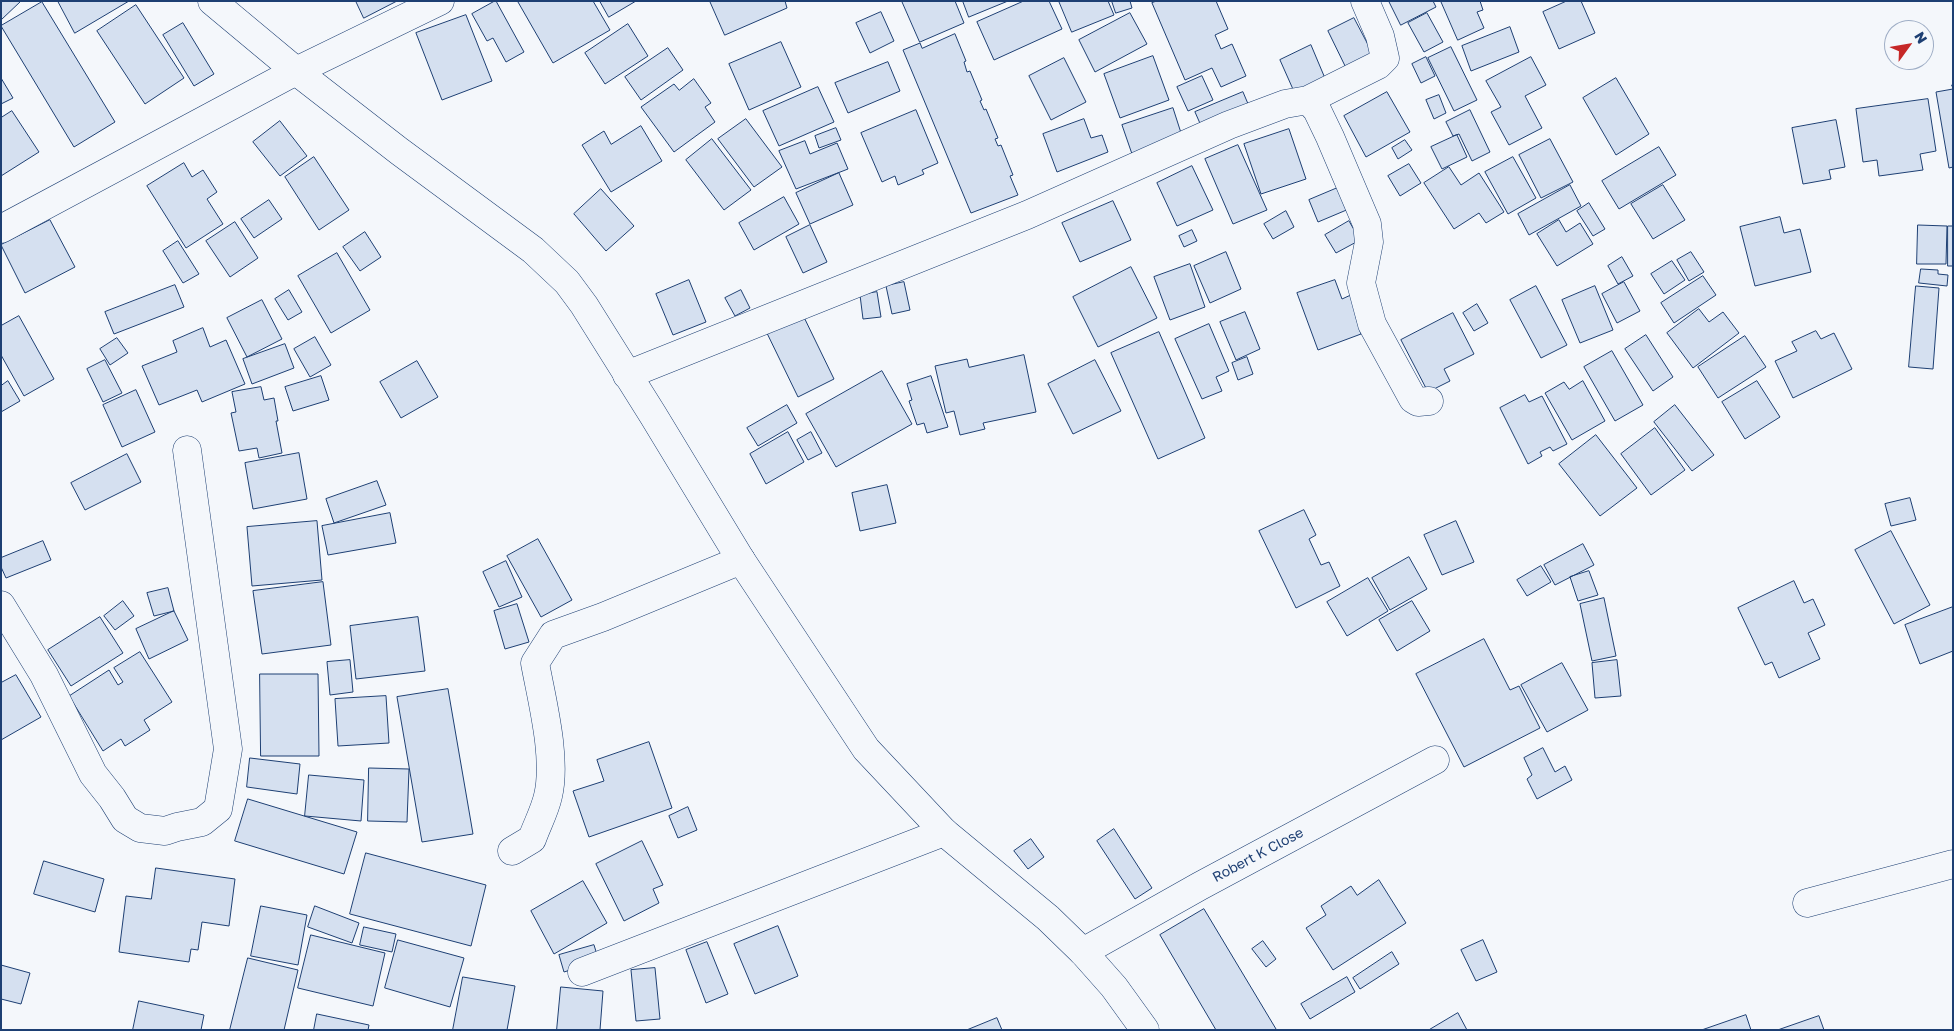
<!DOCTYPE html>
<style>
body{margin:0}
#map{position:relative;width:1954px;height:1031px;overflow:hidden;background:#f4f7fb;font-family:"Golos Text",sans-serif}
canvas{display:block}
.frame{position:absolute;inset:0;border:2px solid #1d3f73;pointer-events:none}
.north{position:absolute;left:1884px;top:20px;width:50px;height:50px;box-sizing:border-box;background:#f4f7fb;border:1px solid #9eadc5;border-radius:50%;rotate:58deg;font-size:14px;font-weight:700;line-height:20px;text-align:center;color:#1d3f73}
.north::after{content:'';display:block;margin:auto;width:18px;height:22px;background:#c62828;clip-path:polygon(50% 0,100% 100%,50% 72%,0 100%)}
</style>
<div id="map">
<canvas width="1954" height="1031"></canvas>
<div class="frame"></div>
<div class="north">N</div>
</div>
<script>
const context = document.querySelector('canvas').getContext('2d');
context.lineJoin = 'round';
function paint(path, color) { context.fillStyle = color; context.fill(path, 'evenodd'); }
function trace(path, color, width, dash) { context.strokeStyle = color; context.lineWidth = width; context.lineCap = dash ? 'butt' : 'round'; context.setLineDash(dash || []); context.stroke(path); }
function label(font, color, halo, rows, align = 'center') {
  context.font = font + ' "Golos Text",sans-serif'; context.lineWidth = 4; context.setLineDash([]); context.textBaseline = 'middle'; context.strokeStyle = halo; context.fillStyle = color; for (const [text, x, y, turn = 0] of rows) {
    context.save(); context.translate(x, y); context.rotate((+turn || 0) * Math.PI / 180); context.textAlign = isNaN(turn) ? turn : align; if (halo) context.strokeText(text, 0, 0); context.fillText(text, 0, 0); context.restore();
  }
}
const building = new Path2D(`
 M 1,1 L 21,1 L 1,20 Z
 M 58,1 L 129,1 L 75,33 Z
 M 356,1 L 397,1 L 364,18 Z
 M 495,1 L 496,1 L 524,52 L 506,62 L 493,38 L 487,41 L 472,14 Z
 M 520,1 L 593,1 L 610,30 L 553,63 L 518,2 Z
 M 600,1 L 636,1 L 609,17 Z
 M 710,1 L 785,1 L 787,8 L 725,35 Z
 M 902,1 L 955,1 L 964,23 L 920,42 Z
 M 963,1 L 1008,1 L 969,17 Z
 M 1024,1 L 1049,1 L 1062,29 L 994,60 L 977,22 Z
 M 1059,1 L 1108,1 L 1114,15 L 1072,32 Z
 M 1112,1 L 1130,1 L 1132,8 L 1116,13 Z
 M 1157,1 L 1216,1 L 1228,29 L 1215,35 L 1221,49 L 1232,44 L 1246,76 L 1221,87 L 1212,68 L 1185,80 L 1152,3 Z
 M 1389,1 L 1433,1 L 1436,7 L 1401,25 Z
 M 1441,1 L 1480,1 L 1483,10 L 1477,12 L 1484,28 L 1458,40 Z
 M 1567,1 L 1581,1 L 1595,33 L 1559,49 L 1543,12 Z
 M 42,2 L 115,122 L 74,147 L 1,26 Z
 M 136,5 L 184,78 L 145,104 L 97,31 Z
 M 881,12 L 894,41 L 870,53 L 856,23 Z
 M 1130,13 L 1147,44 L 1095,72 L 1079,40 Z
 M 1427,13 L 1443,42 L 1424,52 L 1408,23 Z
 M 466,15 L 492,81 L 442,100 L 416,33 Z
 M 1354,18 L 1375,58 L 1348,72 L 1328,31 Z
 M 183,23 L 214,74 L 194,86 L 163,35 Z
 M 628,24 L 648,56 L 605,84 L 585,53 Z
 M 1510,27 L 1519,52 L 1471,71 L 1462,46 Z
 M 955,34 L 966,61 L 964,62 L 967,72 L 970,71 L 982,100 L 980,101 L 984,110 L 986,109 L 998,138 L 995,139 L 998,146 L 1001,145 L 1013,175 L 1010,176 L 1018,195 L 971,213 L 903,50 L 920,43 L 922,48 Z
 M 781,42 L 801,87 L 749,110 L 729,64 Z
 M 1311,45 L 1327,83 L 1296,96 L 1280,60 Z
 M 1451,47 L 1477,100 L 1454,111 L 1428,58 Z
 M 668,48 L 683,70 L 641,100 L 625,77 Z
 M 1153,56 L 1169,100 L 1120,118 L 1104,74 Z
 M 1426,57 L 1435,76 L 1421,83 L 1412,64 Z
 M 1531,57 L 1546,85 L 1525,96 L 1542,128 L 1509,145 L 1491,112 L 1501,107 L 1486,81 Z
 M 1064,58 L 1086,102 L 1051,120 L 1029,76 Z
 M 888,62 L 900,91 L 848,113 L 835,83 Z
 M 1202,76 L 1213,100 L 1188,111 L 1177,87 Z
 M 1,78 L 13,98 L 1,104 Z
 M 1616,78 L 1649,134 L 1616,155 L 1583,98 Z
 M 694,79 L 711,103 L 705,107 L 715,122 L 674,152 L 641,107 L 674,84 L 679,90 Z
 M 1952,85 L 1953,85 L 1953,167 L 1949,168 L 1936,92 L 1953,89 Z
 M 818,87 L 834,122 L 779,146 L 763,111 Z
 M 1243,92 L 1254,118 L 1206,137 L 1195,112 Z
 M 1387,92 L 1410,132 L 1366,157 L 1344,116 Z
 M 1439,95 L 1446,113 L 1434,119 L 1426,100 Z
 M 1928,99 L 1936,151 L 1920,154 L 1923,170 L 1879,176 L 1877,160 L 1863,162 L 1856,109 Z
 M 1173,108 L 1182,136 L 1132,154 L 1122,125 Z
 M 916,110 L 938,163 L 922,170 L 924,174 L 898,185 L 895,176 L 882,182 L 861,133 Z
 M 1470,110 L 1490,152 L 1472,161 L 1459,134 L 1453,136 L 1446,122 Z
 M 12,111 L 39,152 L 1,176 L 1,118 Z
 M 746,119 L 782,167 L 754,187 L 718,139 Z
 M 1084,119 L 1091,138 L 1102,135 L 1108,152 L 1057,172 L 1043,134 Z
 M 1836,120 L 1845,167 L 1829,170 L 1831,179 L 1803,184 L 1792,128 Z
 M 280,121 L 307,156 L 280,176 L 253,142 Z
 M 641,126 L 662,161 L 611,192 L 582,145 L 604,131 L 611,144 Z
 M 836,128 L 841,140 L 819,148 L 815,136 Z
 M 1289,129 L 1306,179 L 1261,194 L 1244,144 Z
 M 1457,135 L 1467,157 L 1442,169 L 1431,147 Z
 M 712,139 L 751,190 L 724,210 L 686,160 Z
 M 1550,139 L 1573,182 L 1541,198 L 1519,155 Z
 M 1405,140 L 1412,150 L 1398,159 L 1392,148 Z
 M 805,141 L 810,154 L 837,143 L 848,169 L 796,189 L 779,151 Z
 M 1238,145 L 1267,210 L 1233,224 L 1205,159 Z
 M 1659,147 L 1676,175 L 1619,209 L 1602,181 Z
 M 314,157 L 349,210 L 319,230 L 285,177 Z
 M 1513,157 L 1536,198 L 1508,214 L 1485,172 Z
 M 184,163 L 192,177 L 203,170 L 217,192 L 207,199 L 223,224 L 186,248 L 147,186 Z
 M 1409,164 L 1421,183 L 1400,196 L 1388,176 Z
 M 1192,166 L 1213,210 L 1177,226 L 1157,183 Z
 M 1449,167 L 1461,185 L 1479,173 L 1504,212 L 1486,223 L 1479,213 L 1454,229 L 1424,183 Z
 M 839,173 L 853,205 L 810,224 L 796,193 Z
 M 1347,184 L 1356,206 L 1318,222 L 1309,200 Z
 M 1570,185 L 1581,206 L 1529,235 L 1518,214 Z
 M 1663,185 L 1685,220 L 1653,239 L 1631,204 Z
 M 601,189 L 634,226 L 606,251 L 574,214 Z
 M 784,197 L 799,224 L 754,250 L 739,223 Z
 M 269,200 L 282,219 L 254,238 L 241,219 Z
 M 1113,201 L 1131,240 L 1080,262 L 1062,223 Z
 M 1589,203 L 1605,229 L 1593,236 L 1577,211 Z
 M 1286,211 L 1294,227 L 1273,239 L 1264,224 Z
 M 1780,217 L 1784,233 L 1800,229 L 1811,272 L 1755,286 L 1740,227 Z
 M 50,220 L 75,267 L 25,293 L 1,245 Z
 M 1559,220 L 1566,232 L 1580,223 L 1593,244 L 1557,266 L 1537,234 Z
 M 1349,221 L 1360,240 L 1336,253 L 1325,235 Z
 M 235,222 L 258,258 L 230,277 L 206,241 Z
 M 810,225 L 827,262 L 803,273 L 786,237 Z
 M 1918,225 L 1947,226 L 1946,264 L 1917,264 Z
 M 1948,226 L 1953,226 L 1953,266 L 1948,266 Z
 M 1192,230 L 1197,241 L 1184,247 L 1179,236 Z
 M 365,232 L 381,257 L 360,271 L 343,247 Z
 M 178,241 L 199,274 L 183,283 L 163,251 Z
 M 1226,252 L 1241,289 L 1210,303 L 1194,266 Z
 M 1691,252 L 1704,272 L 1689,281 L 1677,260 Z
 M 337,253 L 370,310 L 331,333 L 298,276 Z
 M 1622,257 L 1633,276 L 1618,284 L 1608,266 Z
 M 1672,261 L 1685,280 L 1664,294 L 1651,274 Z
 M 1190,264 L 1205,307 L 1170,320 L 1154,277 Z
 M 1131,267 L 1157,318 L 1098,347 L 1073,297 Z
 M 1921,269 L 1938,270 L 1938,274 L 1948,275 L 1947,286 L 1919,283 Z
 M 1703,276 L 1716,295 L 1674,323 L 1661,303 Z
 M 689,280 L 706,322 L 673,335 L 656,294 Z
 M 1335,280 L 1342,299 L 1353,294 L 1362,316 L 1356,317 L 1361,334 L 1318,350 L 1297,293 Z
 M 904,282 L 910,310 L 892,314 L 886,286 Z
 M 1624,282 L 1640,311 L 1617,323 L 1602,294 Z
 M 175,285 L 184,307 L 114,334 L 105,312 Z
 M 1536,286 L 1567,345 L 1541,358 L 1510,300 Z
 M 1595,286 L 1613,330 L 1580,343 L 1562,300 Z
 M 1916,286 L 1939,288 L 1933,369 L 1909,367 Z
 M 289,290 L 302,312 L 288,320 L 275,299 Z
 M 741,290 L 750,308 L 735,316 L 725,298 Z
 M 877,292 L 881,317 L 863,319 L 860,295 Z
 M 262,300 L 282,339 L 247,357 L 227,318 Z
 M 1477,304 L 1488,323 L 1474,331 L 1463,313 Z
 M 800,309 L 834,379 L 798,397 L 764,327 Z
 M 1699,309 L 1709,322 L 1723,312 L 1739,333 L 1693,368 L 1667,333 Z
 M 1245,312 L 1260,349 L 1236,360 L 1220,322 Z
 M 1453,313 L 1474,354 L 1444,369 L 1450,381 L 1428,392 L 1401,340 Z
 M 19,316 L 54,379 L 24,396 L 1,355 L 1,326 Z
 M 1209,324 L 1229,371 L 1216,377 L 1222,391 L 1202,399 L 1175,339 Z
 M 203,328 L 210,347 L 226,340 L 245,384 L 202,402 L 197,390 L 159,405 L 142,366 L 177,352 L 173,341 Z
 M 1816,331 L 1821,339 L 1834,333 L 1852,369 L 1793,398 L 1775,361 L 1797,351 L 1792,342 Z
 M 1159,332 L 1205,438 L 1158,459 L 1111,353 Z
 M 1646,335 L 1673,377 L 1653,391 L 1625,349 Z
 M 1745,336 L 1766,367 L 1718,398 L 1698,367 Z
 M 315,337 L 331,365 L 310,377 L 294,349 Z
 M 117,338 L 128,353 L 110,365 L 100,349 Z
 M 285,344 L 294,368 L 252,384 L 243,359 Z
 M 1612,351 L 1643,405 L 1615,421 L 1584,367 Z
 M 1024,355 L 1036,412 L 983,423 L 985,429 L 960,435 L 954,411 L 946,413 L 935,366 L 967,359 L 969,367 Z
 M 1247,357 L 1253,374 L 1238,380 L 1232,363 Z
 M 105,360 L 122,393 L 103,402 L 87,369 Z
 M 1095,360 L 1121,411 L 1073,434 L 1048,384 Z
 M 417,361 L 438,397 L 401,418 L 380,382 Z
 M 882,371 L 912,424 L 836,467 L 806,414 Z
 M 321,376 L 329,400 L 293,411 L 285,387 Z
 M 931,376 L 948,427 L 927,433 L 924,423 L 917,425 L 909,401 L 912,400 L 907,384 Z
 M 8,381 L 20,401 L 1,412 L 1,386 Z
 M 1583,381 L 1605,421 L 1572,440 L 1545,393 L 1564,382 L 1569,389 Z
 M 1757,381 L 1780,417 L 1745,439 L 1722,402 Z
 M 261,387 L 264,400 L 274,398 L 278,421 L 276,421 L 282,453 L 259,458 L 257,448 L 239,451 L 231,413 L 236,412 L 232,392 Z
 M 136,390 L 155,432 L 122,447 L 103,405 Z
 M 1525,395 L 1529,402 L 1542,396 L 1567,444 L 1553,451 L 1550,447 L 1540,452 L 1542,456 L 1528,464 L 1500,408 Z
 M 787,405 L 797,423 L 758,446 L 747,428 Z
 M 1675,405 L 1714,455 L 1692,471 L 1654,422 Z
 M 1655,428 L 1685,470 L 1651,495 L 1621,454 Z
 M 788,432 L 804,462 L 766,484 L 750,454 Z
 M 811,432 L 822,453 L 808,460 L 797,440 Z
 M 1596,435 L 1637,488 L 1600,516 L 1559,464 Z
 M 299,453 L 307,499 L 253,509 L 245,463 Z
 M 127,454 L 141,482 L 85,510 L 71,483 Z
 M 377,481 L 386,505 L 334,523 L 326,499 Z
 M 887,485 L 896,523 L 860,531 L 852,493 Z
 M 1910,498 L 1916,520 L 1891,526 L 1885,504 Z
 M 1304,510 L 1316,535 L 1309,539 L 1321,565 L 1329,562 L 1340,586 L 1296,608 L 1259,531 Z
 M 390,513 L 396,543 L 328,555 L 322,526 Z
 M 317,521 L 322,580 L 252,586 L 247,527 Z
 M 1456,521 L 1474,562 L 1442,575 L 1424,535 Z
 M 1891,531 L 1930,605 L 1894,624 L 1855,550 Z
 M 538,539 L 572,600 L 541,617 L 507,556 Z
 M 43,541 L 51,560 L 6,578 L 1,567 L 1,558 Z
 M 1583,544 L 1594,565 L 1555,585 L 1544,565 Z
 M 1409,557 L 1427,589 L 1390,610 L 1372,578 Z
 M 506,561 L 522,597 L 499,607 L 483,572 Z
 M 1541,566 L 1551,582 L 1527,596 L 1517,580 Z
 M 1589,571 L 1598,595 L 1578,601 L 1570,577 Z
 M 1368,578 L 1388,611 L 1347,636 L 1327,602 Z
 M 1794,581 L 1804,603 L 1813,599 L 1825,625 L 1808,633 L 1820,659 L 1779,678 L 1772,662 L 1765,665 L 1738,608 Z
 M 323,582 L 331,645 L 262,654 L 253,591 Z
 M 168,588 L 174,611 L 154,616 L 147,593 Z
 M 1604,598 L 1616,656 L 1592,661 L 1580,604 Z
 M 123,601 L 134,616 L 115,630 L 104,616 Z
 M 1412,601 L 1430,631 L 1397,651 L 1379,620 Z
 M 517,604 L 529,642 L 505,649 L 494,611 Z
 M 1953,607 L 1953,651 L 1920,664 L 1905,625 Z
 M 174,611 L 188,640 L 149,659 L 136,629 Z
 M 100,617 L 123,653 L 71,686 L 48,650 Z
 M 418,617 L 425,671 L 356,679 L 350,626 Z
 M 1484,639 L 1510,690 L 1519,686 L 1540,728 L 1464,767 L 1416,674 Z
 M 140,652 L 172,702 L 144,720 L 150,730 L 125,746 L 121,739 L 103,751 L 69,696 L 109,670 L 118,685 L 123,682 L 114,668 Z
 M 350,660 L 353,692 L 330,695 L 327,662 Z
 M 1617,660 L 1621,696 L 1595,698 L 1592,663 Z
 M 1562,663 L 1588,710 L 1547,732 L 1521,685 Z
 M 260,674 L 318,674 L 319,756 L 261,756 Z
 M 16,675 L 41,717 L 1,740 L 1,683 Z
 M 448,689 L 473,834 L 422,842 L 397,697 Z
 M 386,696 L 389,743 L 338,746 L 335,699 Z
 M 649,742 L 672,808 L 589,837 L 573,791 L 604,781 L 597,760 Z
 M 1543,748 L 1555,772 L 1565,766 L 1572,780 L 1537,799 L 1527,779 L 1532,775 L 1524,758 Z
 M 250,758 L 300,764 L 297,794 L 247,787 Z
 M 369,768 L 409,769 L 407,822 L 368,821 Z
 M 309,775 L 364,780 L 361,821 L 305,816 Z
 M 248,799 L 357,832 L 344,874 L 235,841 Z
 M 688,807 L 697,830 L 678,838 L 669,816 Z
 M 1114,829 L 1152,888 L 1135,899 L 1097,841 Z
 M 1031,839 L 1044,857 L 1028,869 L 1014,851 Z
 M 642,841 L 663,885 L 653,889 L 659,903 L 624,921 L 596,864 Z
 M 366,853 L 486,885 L 471,946 L 350,914 Z
 M 44,861 L 104,879 L 95,912 L 34,894 Z
 M 156,868 L 235,879 L 229,926 L 202,922 L 198,950 L 191,949 L 189,962 L 119,952 L 126,896 L 151,899 Z
 M 1379,880 L 1406,923 L 1333,970 L 1306,928 L 1326,915 L 1321,906 L 1351,886 L 1357,895 Z
 M 583,881 L 607,923 L 554,954 L 531,911 Z
 M 261,906 L 307,915 L 298,965 L 251,956 Z
 M 315,906 L 359,923 L 352,943 L 308,927 Z
 M 1204,909 L 1276,1029 L 1275,1030 L 1216,1030 L 1160,935 Z
 M 778,926 L 798,976 L 755,994 L 734,944 Z
 M 364,927 L 396,934 L 392,952 L 360,945 Z
 M 311,935 L 385,953 L 373,1006 L 298,988 Z
 M 398,940 L 464,958 L 450,1007 L 385,988 Z
 M 1483,940 L 1497,972 L 1476,981 L 1461,950 Z
 M 1263,941 L 1276,959 L 1266,967 L 1252,949 Z
 M 707,942 L 728,994 L 706,1003 L 686,950 Z
 M 594,945 L 599,961 L 564,972 L 559,955 Z
 M 1392,952 L 1399,964 L 1360,989 L 1353,978 Z
 M 248,958 L 298,970 L 284,1030 L 230,1030 Z
 M 1,965 L 30,973 L 21,1004 L 1,999 Z
 M 655,968 L 660,1019 L 636,1021 L 631,970 Z
 M 463,977 L 515,986 L 507,1030 L 453,1030 Z
 M 1347,977 L 1355,992 L 1310,1019 L 1301,1004 Z
 M 561,987 L 603,991 L 600,1030 L 557,1030 Z
 M 139,1001 L 204,1015 L 201,1030 L 133,1030 Z
 M 1458,1013 L 1467,1030 L 1429,1030 Z
 M 317,1014 L 369,1025 L 368,1030 L 314,1030 Z
 M 1746,1015 L 1751,1030 L 1702,1030 Z
 M 1819,1016 L 1824,1030 L 1778,1030 Z
 M 997,1018 L 1002,1030 L 967,1030 Z`);
paint(building, '#d5e0f0');
trace(building, '#1d3f73', 1);
const minor = new Path2D(`
 M 1308,100 L 1317,110 L 1330,137 L 1367,224 L 1369,242 L 1361,283 L 1372,324 L 1413,399 L 1418,402 L 1429,401
 M 1,229 L 296,71 L 440,1
 M 627,375 L 1027,215 L 1229,125 L 1285,104 L 1308,100 L 1378,65 L 1385,58 L 1380,36 L 1365,1
 M 1,605 L 44,675 L 93,774 L 112,798 L 125,819 L 140,828 L 165,831 L 177,827 L 202,822 L 218,809 L 228,749 L 187,450
 M 512,851 L 532,839 C 537,825 545,810 548,796 C 557,758 542,701 535,663 L 553,635 L 603,617 L 741,560
 M 1807,903 L 1953,864
 M 1083,952 L 1200,886 L 1435,760
 M 582,972 L 944,832`);
const tertiary = new Path2D(`
 M 212,1 L 296,71 L 399,151 L 533,250 L 567,282 L 584,305 L 653,415 L 741,560 L 866,749 L 944,832 L 1048,918 L 1083,952 L 1114,987 L 1145,1030`);
trace(minor, '#1d3f73', 29);
trace(tertiary, '#1d3f73', 29);
trace(minor, '#f4f7fb', 28);
trace(tertiary, '#f4f7fb', 28);
label('14px', '#1d3f73', '#f4f7fb', [
 ["Robert K Close",1258,855,-28]
]);
</script>
